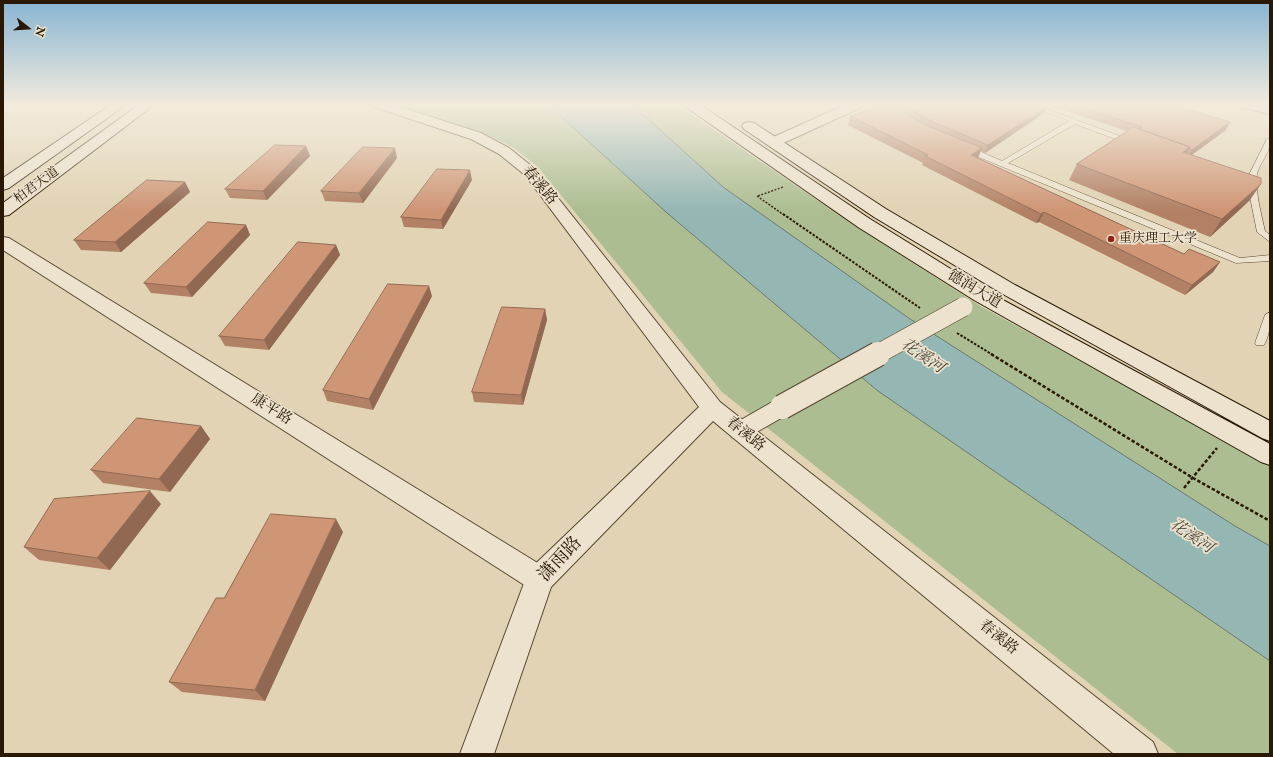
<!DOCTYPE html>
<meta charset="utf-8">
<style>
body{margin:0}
#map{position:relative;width:1273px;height:757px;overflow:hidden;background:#e1d3b3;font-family:"IM FELL English",serif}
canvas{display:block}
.frame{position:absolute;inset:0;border:4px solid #291803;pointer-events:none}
.north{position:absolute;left:8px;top:8px;width:40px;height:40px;-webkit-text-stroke:3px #ece2ce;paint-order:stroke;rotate:107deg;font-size:11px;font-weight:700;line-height:16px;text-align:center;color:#291803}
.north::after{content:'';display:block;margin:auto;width:14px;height:18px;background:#291803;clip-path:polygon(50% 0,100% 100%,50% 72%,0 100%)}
</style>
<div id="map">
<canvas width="1273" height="757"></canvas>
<div class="frame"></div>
<div class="north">N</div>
</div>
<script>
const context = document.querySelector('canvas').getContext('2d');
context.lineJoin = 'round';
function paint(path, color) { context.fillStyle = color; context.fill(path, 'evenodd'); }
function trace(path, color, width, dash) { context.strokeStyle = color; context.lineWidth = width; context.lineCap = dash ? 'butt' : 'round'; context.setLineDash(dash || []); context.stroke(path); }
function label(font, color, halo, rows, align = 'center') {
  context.font = font + ' "IM FELL English","Noto Serif SC",serif'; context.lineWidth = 3.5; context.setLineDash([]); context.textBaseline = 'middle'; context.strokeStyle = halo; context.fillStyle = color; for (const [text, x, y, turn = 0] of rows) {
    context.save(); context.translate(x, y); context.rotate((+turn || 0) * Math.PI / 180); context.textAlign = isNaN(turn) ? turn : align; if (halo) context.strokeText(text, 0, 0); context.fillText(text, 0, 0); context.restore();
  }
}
paint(new Path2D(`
 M 394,104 L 543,104 L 555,111 L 667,213 L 878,391 L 1270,661 L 1270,754 L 1178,754 L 722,392 L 538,167 L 513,147 L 483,133 Z
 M 626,104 L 676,104 L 855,226 L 982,307 L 1270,465 L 1270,546 L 1235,526 L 910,319 L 723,187 L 647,118 Z`), '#acbe91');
const water = new Path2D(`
 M 543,104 L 626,104 L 647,118 L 723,187 L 910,319 L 1235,526 L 1270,546 L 1270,661 L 878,391 L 667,213 L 555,111 Z`);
paint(water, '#95b7b4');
trace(water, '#6a776d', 1);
const service = new Path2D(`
 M 1025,104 L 1033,104 L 1136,142 L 1135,144 L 1129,144 L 1075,124 L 1008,163 L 1240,258 L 1270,255 L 1270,261 L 1236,263 L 964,151 L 964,147 L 970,147 L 1002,161 L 1069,121 Z
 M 1267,139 L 1270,139 C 1270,155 1261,160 1257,174 C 1254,186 1262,218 1265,231 L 1270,235 L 1270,242 L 1257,232 L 1250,197 L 1249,175 Z
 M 1270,312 C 1270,324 1270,335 1264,345 L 1256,345 L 1255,343 L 1265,315 Z`);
const minor = new Path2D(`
 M 847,104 L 864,104 L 862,107 L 779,145 L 774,146 L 769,145 L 767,142 L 769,139 Z
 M 1239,104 L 1260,104 L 1270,106 L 1270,114 L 1240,107 Z
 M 3,237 L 9,238 L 549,570 L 553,579 L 549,588 L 539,592 L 529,588 L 3,250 Z
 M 782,399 L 790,401 L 793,407 L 790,413 L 748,437 L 740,440 L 732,437 L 728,431 L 732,425 L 774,401 Z`);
const tertiary = new Path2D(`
 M 372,104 L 391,104 L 481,133 L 509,148 L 535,169 L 720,402 L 1153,742 L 1158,754 L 1114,754 L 713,421 L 551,587 L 494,754 L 460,754 L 529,570 L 699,407 L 525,175 L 499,154 L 471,139 L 374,107 Z`);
const secondary = new Path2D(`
 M 112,104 L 127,104 L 9,188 L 3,190 L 3,178 Z
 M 140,104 L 155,104 L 9,215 L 3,216 L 3,203 Z
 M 685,104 L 699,104 L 870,219 L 988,292 L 1270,444 L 1270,465 L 1261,462 L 974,300 L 858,227 L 686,107 Z
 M 749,122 L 754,123 L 886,209 L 1015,285 L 1270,421 L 1270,441 L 1262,438 L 1001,293 L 874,217 L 744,129 L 742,126 L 744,123 Z`);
trace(service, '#57472f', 1);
trace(minor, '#57472f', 2);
trace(tertiary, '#57472f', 2);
trace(secondary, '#291803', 2);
trace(new Path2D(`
 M 757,196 L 784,215
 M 758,196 L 783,187`), '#291803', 1.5, [2, 1.5]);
trace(new Path2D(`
 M 783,214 L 920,308
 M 957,333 L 993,355`), '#291803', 2, [2.5, 1.5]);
trace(new Path2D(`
 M 991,354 L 1193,478 L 1270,521
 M 1184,488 L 1217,448`), '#291803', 2.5, [3.5, 2]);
paint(service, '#ece2ce');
paint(minor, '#ece2ce');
paint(tertiary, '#ece2ce');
paint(secondary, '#ece2ce');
const minorBridgeFar1 = new Path2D(`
 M 876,355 L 963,307`);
const minorBridge = new Path2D(`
 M 782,407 L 878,354`);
trace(minorBridgeFar1, '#57472f', 20, []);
trace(minorBridge, '#57472f', 26, []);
trace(minorBridgeFar1, '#ece2ce', 19);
trace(minorBridge, '#ece2ce', 24);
paint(new Path2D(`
 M 899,104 L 1171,104 L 1226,130 L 1192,155 L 1261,184 L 1249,201 L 1210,237 L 1069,180 L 1077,164 L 1127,131 L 1054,107 L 1051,109 L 1047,107 L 1044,113 L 985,153 L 981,151 L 978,158 L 1184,254 L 1220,262 L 1213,272 L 1185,295 L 1039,222 L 1036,223 L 922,165 L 923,163 L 848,125 L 850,116 L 877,108 L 901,110 L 911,116 L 898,106 Z
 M 306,146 L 310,156 L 267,200 L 230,198 L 225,189 Z
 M 397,158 L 363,203 L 325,201 L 321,191 Z
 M 472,180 L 443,229 L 404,227 L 401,217 Z
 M 185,182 L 190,192 L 121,252 L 81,250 L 74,240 Z
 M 246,225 L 250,235 L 192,297 L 151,293 L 144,283 Z
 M 336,245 L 340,255 L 269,350 L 225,346 L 219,336 Z
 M 432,296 L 373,410 L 327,401 L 323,390 Z
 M 545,309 L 547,320 L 523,405 L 474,402 L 472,392 Z
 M 201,426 L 210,439 L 170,492 L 103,483 L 91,470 Z
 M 161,504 L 110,570 L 39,560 L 24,547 Z
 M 343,532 L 265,701 L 182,692 L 169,682 Z`), '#b28165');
paint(new Path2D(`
 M 1054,104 L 1056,104 L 1054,107 L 1051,109 Z
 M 1048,106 L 1044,113 L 985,153 L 988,145 Z
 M 1230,122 L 1226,130 L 1187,158 L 1192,150 Z
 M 306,146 L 310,156 L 267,200 L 263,191 Z
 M 1190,147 L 1180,163 L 1183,152 Z
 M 395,148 L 397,158 L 363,203 L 359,193 Z
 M 982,148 L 978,157 L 968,164 L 971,155 Z
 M 470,170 L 472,180 L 443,229 L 441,220 Z
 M 185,182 L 190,192 L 121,252 L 115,242 Z
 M 1261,184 L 1249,201 L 1210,237 L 1222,219 Z
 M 1044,212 L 1039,222 L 1036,223 L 1041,214 Z
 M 246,225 L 250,235 L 192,297 L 186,287 Z
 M 336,245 L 340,255 L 269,350 L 264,340 Z
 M 1220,262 L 1213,272 L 1185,295 L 1192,285 Z
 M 429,286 L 432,296 L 373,410 L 369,399 Z
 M 545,309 L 547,320 L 523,405 L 521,395 Z
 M 201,426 L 210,439 L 170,492 L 159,479 Z
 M 150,491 L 161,504 L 110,570 L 97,558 Z
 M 336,519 L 343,532 L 265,701 L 255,690 Z`), '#916953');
const building = new Path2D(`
 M 887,104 L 895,104 L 901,110 L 921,123 L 982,148 L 971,155 L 1184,254 L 1189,249 L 1220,262 L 1192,285 L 1044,212 L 1041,214 L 925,156 L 928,155 L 850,116 L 875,108 L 877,108 Z
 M 907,104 L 1042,104 L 1048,106 L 988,145 L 933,122 L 920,115 Z
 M 1070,104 L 1171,104 L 1230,122 L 1192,150 L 1189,149 L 1190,147 L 1139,129 L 1142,127 Z
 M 1134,127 L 1190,147 L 1183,152 L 1261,178 L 1261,184 L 1222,219 L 1077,164 Z
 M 275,145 L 306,146 L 263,191 L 225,189 Z
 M 363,147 L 395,148 L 359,193 L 321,191 Z
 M 437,169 L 470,170 L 441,220 L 401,217 Z
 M 147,180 L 185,182 L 115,242 L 74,240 Z
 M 208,222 L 246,225 L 186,287 L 144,283 Z
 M 298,242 L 336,245 L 264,340 L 219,336 Z
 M 388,284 L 429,286 L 369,399 L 323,390 Z
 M 502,307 L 545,309 L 521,395 L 472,392 Z
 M 137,418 L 201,426 L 159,479 L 91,470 Z
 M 150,491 L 97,558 L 24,547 L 54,499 Z
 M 271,514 L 336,519 L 255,690 L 169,682 L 216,598 L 224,598 Z`);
paint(building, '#cf9676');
trace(building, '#916953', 1);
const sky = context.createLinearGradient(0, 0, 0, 210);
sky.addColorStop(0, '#87b5d3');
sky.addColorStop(0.5, '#f2ebdd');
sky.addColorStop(1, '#f2ebdd00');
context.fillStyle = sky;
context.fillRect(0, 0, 1273, 210);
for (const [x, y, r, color] of [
 [1111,239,4,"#8f2418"]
]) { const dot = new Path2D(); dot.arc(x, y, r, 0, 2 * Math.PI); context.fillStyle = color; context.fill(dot); trace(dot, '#ece2ce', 1.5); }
label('13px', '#291803', '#ece2ce', [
 ["柏君大道",37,186,-36]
]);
label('13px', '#291803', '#ece2ce', [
 ["重庆理工大学",1119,239]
], 'left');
label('15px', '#291803', '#ece2ce', [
 ["春溪路",539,186,50],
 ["德润大道",974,290,31],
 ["康平路",271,410,32],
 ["春溪路",745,435,39],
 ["春溪路",998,638,39]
]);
label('italic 16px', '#494838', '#ece2ce', [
 ["花溪河",922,357,34],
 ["花溪河",1191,537,34]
]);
label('18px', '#291803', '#ece2ce', [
 ["潇雨路",561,560,-47]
]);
</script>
